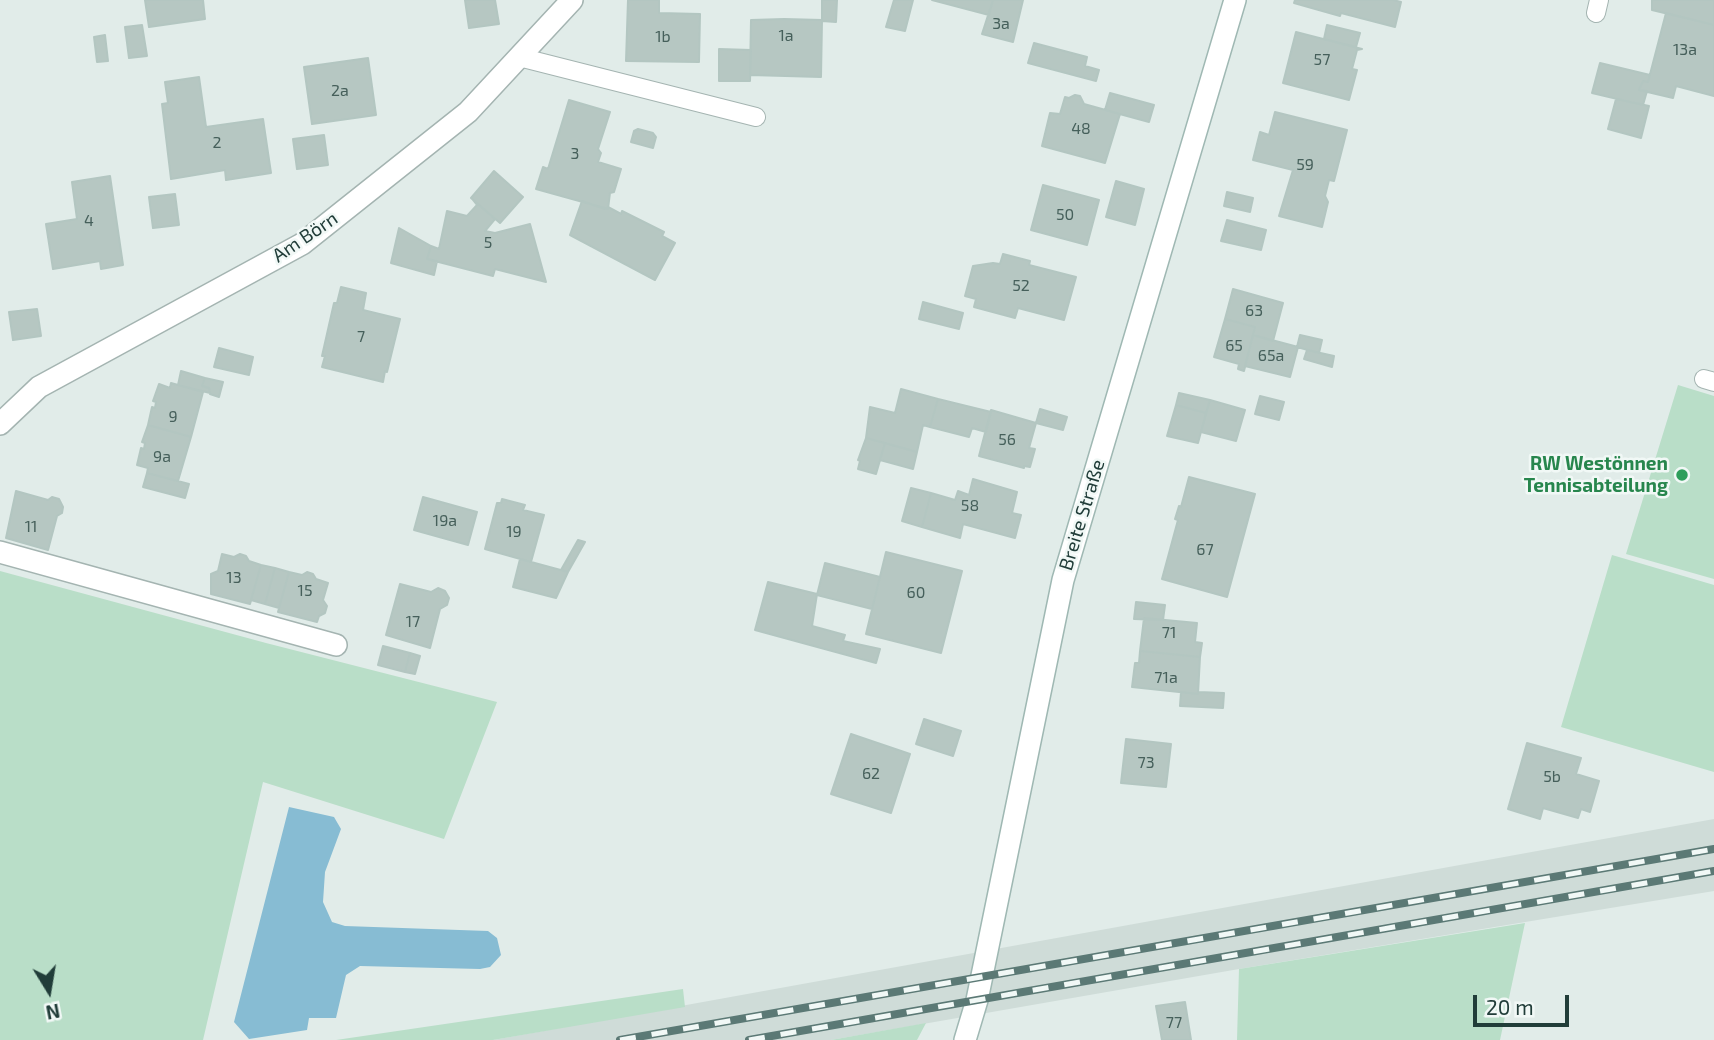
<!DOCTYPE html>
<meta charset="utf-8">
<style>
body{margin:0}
#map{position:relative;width:1714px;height:1040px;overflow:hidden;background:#e1ece9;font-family:"Exo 2",sans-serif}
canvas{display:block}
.north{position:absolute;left:14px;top:956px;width:70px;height:70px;-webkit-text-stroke:5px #f1f8f6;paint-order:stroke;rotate:169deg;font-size:19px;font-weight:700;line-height:28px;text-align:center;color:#213d39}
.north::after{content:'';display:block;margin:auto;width:24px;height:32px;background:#213d39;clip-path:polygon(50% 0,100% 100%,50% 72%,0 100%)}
.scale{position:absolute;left:1473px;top:995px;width:96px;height:32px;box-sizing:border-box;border:4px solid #213d39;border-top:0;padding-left:9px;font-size:21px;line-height:24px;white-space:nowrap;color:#213d39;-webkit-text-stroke:5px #f1f8f6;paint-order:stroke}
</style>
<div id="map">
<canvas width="1714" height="1040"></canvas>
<div class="north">N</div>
<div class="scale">20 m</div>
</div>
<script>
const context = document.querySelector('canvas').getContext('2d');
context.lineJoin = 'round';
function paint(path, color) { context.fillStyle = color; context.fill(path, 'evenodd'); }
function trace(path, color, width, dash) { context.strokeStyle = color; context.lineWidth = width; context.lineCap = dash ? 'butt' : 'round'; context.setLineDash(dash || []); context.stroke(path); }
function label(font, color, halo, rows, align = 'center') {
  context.font = font + ' "Exo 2",sans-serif'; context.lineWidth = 5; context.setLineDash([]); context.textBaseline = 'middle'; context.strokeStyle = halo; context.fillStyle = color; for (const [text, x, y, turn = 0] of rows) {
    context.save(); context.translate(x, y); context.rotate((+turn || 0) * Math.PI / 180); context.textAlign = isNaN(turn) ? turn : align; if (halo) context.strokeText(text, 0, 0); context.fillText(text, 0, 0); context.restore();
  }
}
paint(new Path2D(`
 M 1714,819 L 1714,891 L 1239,969 L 831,1040 L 493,1040 Z`), '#cfdcd8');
paint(new Path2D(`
 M 1678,385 L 1714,396 L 1714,579 L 1626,554 Z
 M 1612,555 L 1714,585 L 1714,772 L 1561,727 Z
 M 0,571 L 266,643 L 497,702 L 444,839 L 263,782 L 203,1040 L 0,1040 Z
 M 1525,923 L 1500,1040 L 1237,1040 L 1239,969 Z
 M 683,989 L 685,1007 L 493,1040 L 336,1040 Z
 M 926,1023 L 917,1040 L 831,1040 Z`), '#b9dec8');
paint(new Path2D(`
 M 289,807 L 334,817 L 341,829 L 325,872 L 323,902 L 332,922 L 345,926 L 488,931 L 497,938 L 501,955 L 490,967 L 480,969 L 360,966 L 346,975 L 336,1018 L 309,1018 L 307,1030 L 249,1039 L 234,1022 Z`), '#87bcd3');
const building = new Path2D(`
 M 145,0 L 203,0 L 205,19 L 149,27 Z
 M 465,0 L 495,0 L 499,24 L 469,28 Z
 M 628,0 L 659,0 L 659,13 L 700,14 L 699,62 L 626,61 Z
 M 822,0 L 837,0 L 836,22 L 822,21 Z
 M 894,0 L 913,0 L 905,31 L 886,27 Z
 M 932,0 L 993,0 L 989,15 Z
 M 993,0 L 1023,0 L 1013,42 L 982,34 Z
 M 1295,0 L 1393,0 L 1401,2 L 1395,27 L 1341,13 L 1340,16 L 1294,3 Z
 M 1652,0 L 1714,0 L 1714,25 L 1652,10 Z
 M 1666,13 L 1714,25 L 1714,96 L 1676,86 L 1673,98 L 1639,90 L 1643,81 L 1648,82 Z
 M 784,19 L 822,20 L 821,77 L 750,75 L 751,20 Z
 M 142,25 L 147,56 L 129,58 L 125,27 Z
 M 1327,25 L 1360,33 L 1356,47 L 1324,39 Z
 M 1296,32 L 1362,49 L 1357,50 L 1352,69 L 1357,70 L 1349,100 L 1283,83 Z
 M 105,35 L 108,61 L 97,62 L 94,37 Z
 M 1034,43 L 1087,57 L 1085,66 L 1099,70 L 1096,81 L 1028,63 Z
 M 719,49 L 751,50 L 750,81 L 719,81 Z
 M 368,58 L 376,115 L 312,124 L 304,67 Z
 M 1600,63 L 1650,75 L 1648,82 L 1643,81 L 1639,90 L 1647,91 L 1643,105 L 1592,93 Z
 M 199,77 L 206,127 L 263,119 L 271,173 L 226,180 L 225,170 L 171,179 L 162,104 L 168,103 L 165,82 Z
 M 1110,93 L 1154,105 L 1149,122 L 1105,110 Z
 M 1075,95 L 1080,96 L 1084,104 L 1120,114 L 1105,163 L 1042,146 L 1050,113 L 1060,114 L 1065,97 L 1069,98 Z
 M 1616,99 L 1649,106 L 1641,138 L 1608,129 Z
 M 569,100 L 610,112 L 598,149 L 601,153 L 598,162 L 621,169 L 614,192 L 610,193 L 608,209 L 536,189 L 543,167 L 548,169 Z
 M 1275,112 L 1347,130 L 1334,181 L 1329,180 L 1325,196 L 1328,202 L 1322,227 L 1279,216 L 1293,170 L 1253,160 L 1260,132 L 1269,135 Z
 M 638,129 L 653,133 L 656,137 L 653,148 L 631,142 L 634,131 Z
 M 324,135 L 328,165 L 297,169 L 293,139 Z
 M 494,171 L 523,197 L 500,223 L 471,198 Z
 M 110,176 L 123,265 L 101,269 L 100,261 L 53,269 L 46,224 L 77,219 L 72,182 Z
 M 1116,181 L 1144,189 L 1135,225 L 1106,217 Z
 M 1043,185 L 1099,200 L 1087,245 L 1031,230 Z
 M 1227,192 L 1253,198 L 1250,212 L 1224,206 Z
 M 175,194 L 179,225 L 153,228 L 149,197 Z
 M 473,200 L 495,219 L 485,231 L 495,233 L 530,224 L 546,282 L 495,269 L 493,276 L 427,259 L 431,246 L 439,249 L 447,211 L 467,216 L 477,205 Z
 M 582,201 L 605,209 L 608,207 L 621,214 L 622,211 L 664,232 L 662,236 L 675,243 L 655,280 L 570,235 Z
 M 1227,220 L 1266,230 L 1261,250 L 1221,241 Z
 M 399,228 L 431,246 L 427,259 L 437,261 L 434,275 L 391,263 Z
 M 1003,254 L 1030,261 L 1029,265 L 1076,277 L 1064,320 L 1018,308 L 1015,318 L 974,307 L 976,299 L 965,296 L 973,266 L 993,263 L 1000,264 Z
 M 341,287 L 366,293 L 363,310 L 400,319 L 387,372 L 385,371 L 383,382 L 322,367 L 325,356 L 322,356 L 334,303 L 337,303 Z
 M 1233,289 L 1283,303 L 1273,341 L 1253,335 L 1255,327 L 1225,319 Z
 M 923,302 L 963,313 L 959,329 L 919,319 Z
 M 37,309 L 41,336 L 13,340 L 9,312 Z
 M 1225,319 L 1255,327 L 1244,371 L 1238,369 L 1239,364 L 1214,357 Z
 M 1253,335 L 1298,347 L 1290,377 L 1245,366 Z
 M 1300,335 L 1322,340 L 1319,353 L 1297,347 Z
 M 219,348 L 253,357 L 249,375 L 214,367 Z
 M 1307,350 L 1334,356 L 1332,367 L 1304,359 Z
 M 181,371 L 205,378 L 202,386 L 209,388 L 210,393 L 178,385 Z
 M 205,378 L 223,382 L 219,397 L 210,394 L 209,388 L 202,386 Z
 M 171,383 L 203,392 L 191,437 L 148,425 L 152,407 L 155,408 L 156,402 L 153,401 L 159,384 L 170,388 Z
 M 901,389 L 938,399 L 930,427 L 923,425 L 917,452 L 866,438 L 870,407 L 895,413 Z
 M 1179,393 L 1210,400 L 1206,413 L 1176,405 Z
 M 1260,396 L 1284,402 L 1279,420 L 1255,414 Z
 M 938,399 L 991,412 L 986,432 L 972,428 L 969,437 L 930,427 Z
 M 1210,400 L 1245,410 L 1236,441 L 1201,432 Z
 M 1176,405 L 1206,413 L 1198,443 L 1167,436 Z
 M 1040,409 L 1067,417 L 1063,430 L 1036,423 Z
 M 991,410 L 1036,423 L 1029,448 L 1035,449 L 1030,467 L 1024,466 L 1024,468 L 979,456 Z
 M 148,425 L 191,437 L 178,481 L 147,473 L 148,468 L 137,465 L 141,448 L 144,449 L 145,443 L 142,442 Z
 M 866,438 L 885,443 L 876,474 L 858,469 L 860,461 L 858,460 Z
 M 885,443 L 917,452 L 913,469 L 880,460 Z
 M 147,473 L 189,484 L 185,498 L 143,487 Z
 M 1189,477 L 1255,494 L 1227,597 L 1162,579 L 1178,520 L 1175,519 L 1179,506 L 1181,507 Z
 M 973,479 L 1017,492 L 1012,513 L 1021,515 L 1015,538 L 963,524 L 960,538 L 922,527 L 931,493 L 955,500 L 958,491 L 969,495 Z
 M 911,488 L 931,493 L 922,527 L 902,521 Z
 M 16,491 L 48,500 L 52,497 L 59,499 L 63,507 L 62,513 L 57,516 L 48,550 L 6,538 Z
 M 423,497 L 477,512 L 468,545 L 414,530 Z
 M 502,499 L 525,505 L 523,510 L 544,515 L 531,562 L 485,549 L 497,503 L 501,503 Z
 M 578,540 L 585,542 L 568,572 L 561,570 Z
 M 886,552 L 962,571 L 941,653 L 866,634 Z
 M 222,554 L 234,557 L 240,554 L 246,556 L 249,561 L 261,565 L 250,604 L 211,594 L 211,574 L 218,571 Z
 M 520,559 L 568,572 L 556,598 L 513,587 Z
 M 825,563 L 880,577 L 872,609 L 817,595 Z
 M 261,565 L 275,568 L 265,604 L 251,600 Z
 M 275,568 L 289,572 L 279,608 L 265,604 Z
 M 289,572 L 302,575 L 307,572 L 313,574 L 316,579 L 328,583 L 323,600 L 327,606 L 325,613 L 319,616 L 317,622 L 278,612 Z
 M 768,582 L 817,594 L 812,626 L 845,635 L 843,641 L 880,649 L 876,663 L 755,630 Z
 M 400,584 L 431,592 L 438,588 L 445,591 L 449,598 L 447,605 L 440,609 L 430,648 L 386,635 Z
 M 1136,602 L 1165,605 L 1163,620 L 1134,619 Z
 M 1144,618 L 1197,623 L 1195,642 L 1202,643 L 1200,657 L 1140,651 Z
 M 383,646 L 410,653 L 405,672 L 378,665 Z
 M 1140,651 L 1200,657 L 1198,694 L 1132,687 L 1135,663 L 1139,663 Z
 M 410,653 L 420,656 L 415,674 L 405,672 Z
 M 1181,692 L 1198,694 L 1198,692 L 1224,693 L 1223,708 L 1180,706 Z
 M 924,719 L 961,731 L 953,756 L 916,744 Z
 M 851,734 L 910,754 L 891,813 L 831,794 Z
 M 1126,739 L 1171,744 L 1166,787 L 1121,783 Z
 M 1527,743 L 1581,758 L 1576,774 L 1599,781 L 1590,812 L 1581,809 L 1578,818 L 1543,808 L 1540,819 L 1508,809 Z
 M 1185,1002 L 1191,1040 L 1162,1040 L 1156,1006 Z`);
paint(building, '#b6c7c2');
trace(building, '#b3c6c1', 2);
const lane = new Path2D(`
 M 1596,13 L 1599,0
 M 519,57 L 756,117
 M 1704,379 L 1714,382`);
const street = new Path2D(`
 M 0,424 L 39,387 L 302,244 L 468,112 L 572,0
 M 0,552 L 336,645`);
const secondary = new Path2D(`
 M 965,1040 L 977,1000 L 1063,580 L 1235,0`);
trace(lane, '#a4b4b1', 20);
trace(street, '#a4b4b1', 24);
trace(secondary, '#9fb8b3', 24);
trace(lane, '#fff', 18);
trace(street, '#fff', 21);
trace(secondary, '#fff', 21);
const rail = new Path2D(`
 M 620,1040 L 1714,849
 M 749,1040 L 1714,871`);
trace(rail, '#5b7975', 8);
trace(rail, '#f1f8f6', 5, [16]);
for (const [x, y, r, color] of [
 [1682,475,7,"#2e9e5b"]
]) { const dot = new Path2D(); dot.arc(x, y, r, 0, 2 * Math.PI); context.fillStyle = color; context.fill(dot); trace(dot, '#f1f8f6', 2.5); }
label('16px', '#46605b', null, [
 ["3a",1001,24],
 ["1a",786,36],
 ["1b",663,37],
 ["13a",1685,50],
 ["57",1322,60],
 ["2a",340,91],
 ["48",1081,129],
 ["2",217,143],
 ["3",575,154],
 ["59",1305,165],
 ["50",1065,215],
 ["4",89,221],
 ["5",488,243],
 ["52",1021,286],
 ["63",1254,311],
 ["7",361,337],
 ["65",1234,346],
 ["65a",1271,356],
 ["9",173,417],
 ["56",1007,440],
 ["9a",162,457],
 ["58",970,506],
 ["19a",445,521],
 ["11",31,527],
 ["19",514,532],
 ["67",1205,550],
 ["13",234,578],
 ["15",305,591],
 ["60",916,593],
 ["17",413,622],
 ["71",1169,633],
 ["71a",1166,678],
 ["73",1146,763],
 ["62",871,774],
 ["5b",1552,777],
 ["77",1174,1023]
]);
label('19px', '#213d39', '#f1f8f6', [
 ["Am Börn",305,237,-34],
 ["Breite Straße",1082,515,-73]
]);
label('bold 19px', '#27864d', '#f1f8f6', [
 ["RW Westönnen",1668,464],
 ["Tennisabteilung",1668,486]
], 'right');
</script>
